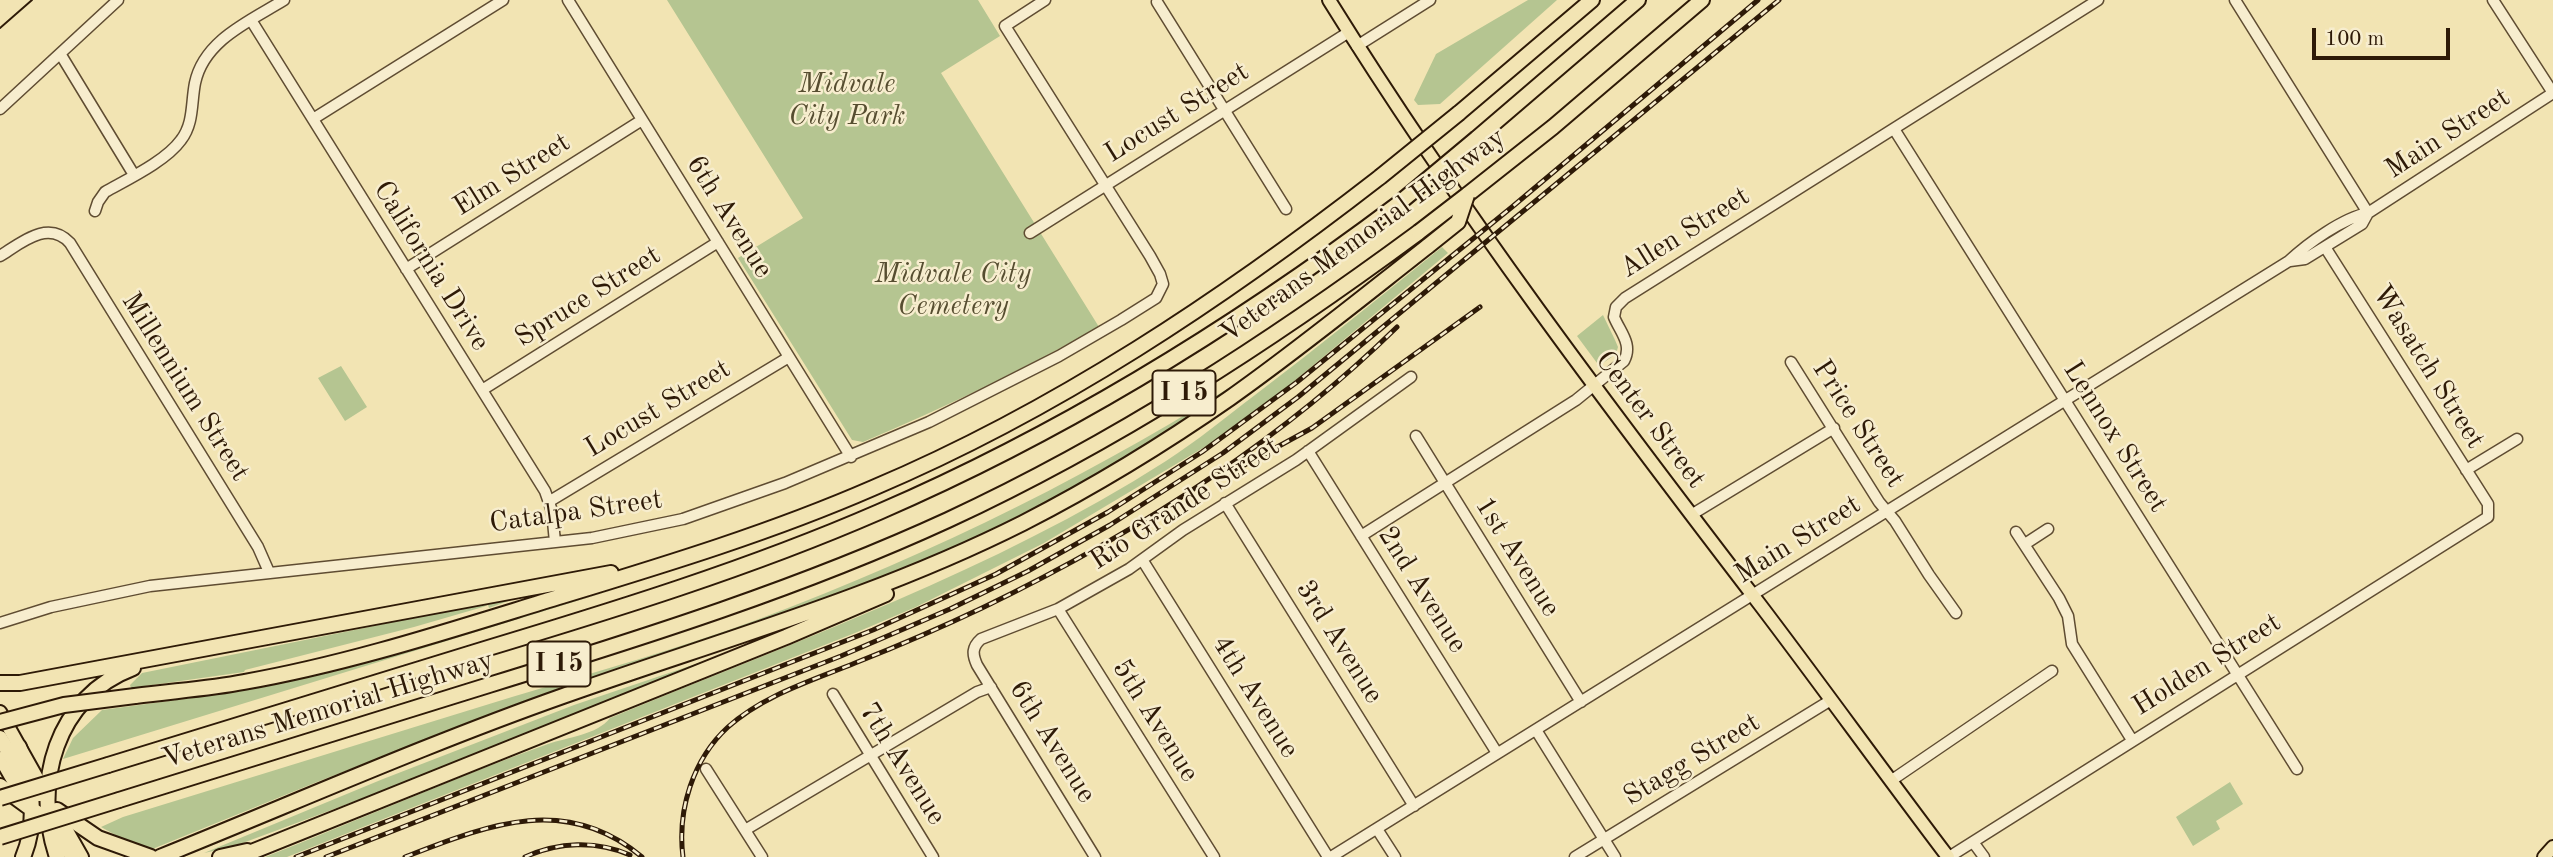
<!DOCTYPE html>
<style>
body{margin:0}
#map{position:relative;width:2553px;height:857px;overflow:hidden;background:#f2e4b3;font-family:"Old Standard TT",serif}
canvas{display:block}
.scale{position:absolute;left:2312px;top:28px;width:138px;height:32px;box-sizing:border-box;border:4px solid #2e1a07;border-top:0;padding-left:9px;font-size:21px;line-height:24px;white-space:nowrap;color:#2e1a07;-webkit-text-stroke:5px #f7edce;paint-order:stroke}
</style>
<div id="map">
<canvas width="2553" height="857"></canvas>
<div class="scale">100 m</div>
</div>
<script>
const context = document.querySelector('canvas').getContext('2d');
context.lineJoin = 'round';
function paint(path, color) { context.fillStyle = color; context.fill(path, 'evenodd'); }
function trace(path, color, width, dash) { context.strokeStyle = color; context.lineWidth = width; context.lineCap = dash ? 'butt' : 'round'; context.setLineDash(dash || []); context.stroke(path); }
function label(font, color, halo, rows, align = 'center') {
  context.font = font + ' "Old Standard TT",serif'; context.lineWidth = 5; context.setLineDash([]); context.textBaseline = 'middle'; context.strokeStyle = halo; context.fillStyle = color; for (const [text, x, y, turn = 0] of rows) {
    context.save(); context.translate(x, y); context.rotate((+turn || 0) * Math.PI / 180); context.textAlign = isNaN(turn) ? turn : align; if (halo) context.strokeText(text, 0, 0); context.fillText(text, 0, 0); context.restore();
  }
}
paint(new Path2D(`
 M 667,0 L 978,0 L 1000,36 L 941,73 L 1099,327 C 1022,370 944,408 863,442 L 852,440 L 738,258 L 803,218 Z
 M 1528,0 L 1557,0 L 1440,104 L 1418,105 L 1414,100 L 1436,54 Z
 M 1442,247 L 1448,253 L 1286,388 L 1208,445 L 1044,543 L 916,607 L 855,633 L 287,857 L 265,857 C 359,820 453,778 548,744 C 568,737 597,735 610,718 C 798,640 994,571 1166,461 C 1197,441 1226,417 1255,395 C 1318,347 1380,297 1442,247 Z
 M 1603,315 L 1615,340 L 1618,347 L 1616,354 L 1603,363 L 1597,363 L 1577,336 Z
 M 341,366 L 367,407 L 345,421 L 318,378 Z
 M 1260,368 L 1261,369 L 1200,413 L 1110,469 L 1004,526 L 879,582 L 560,688 L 317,782 L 150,850 L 128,842 L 101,827 L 123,817 C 253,777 382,737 512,697 C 595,672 678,649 759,619 C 935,553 1103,470 1260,368 Z
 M 619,588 L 63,759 L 73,738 L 102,710 L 235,692 L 359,665 Z
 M 522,596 L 489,608 L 488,605 L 483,607 L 414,627 L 245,670 L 244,672 L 131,688 L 130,685 L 142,673 Z
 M 746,647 L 612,702 L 388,789 L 232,847 L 204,853 L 383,779 L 574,705 Z
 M 2230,782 L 2243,804 L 2216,821 L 2220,829 L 2193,846 L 2176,817 Z`), '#b5c591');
const minor = new Path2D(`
 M 568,0 L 851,457
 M 2235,0 L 2368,213
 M 2493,0 L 2553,93
 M 1157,2 L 1286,209
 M 251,20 L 545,491 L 552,511 L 555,542
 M 1357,46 L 1430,0
 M 61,55 L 134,175
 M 0,109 L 118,0
 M 313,119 L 503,0
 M 1894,129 L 2297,769
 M 95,211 L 98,202 L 105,192 C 128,179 166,161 181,140 C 194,123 191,103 195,83 C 204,40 250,21 284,0
 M 1030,233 L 1349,32
 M 0,256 C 21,243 48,219 70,243 L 258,547 L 269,572
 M 2290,261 L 2305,259 L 2362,224 L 2368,213
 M 406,269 L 642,120
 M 1791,362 L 1879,502 L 1895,521 L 1929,575 L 1956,613
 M 482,390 L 718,242
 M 1416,436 L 1581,702
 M 1308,451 L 1497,753
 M 2466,470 L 2517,439
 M 550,501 L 789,357
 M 1225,503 L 1414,806
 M 1691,515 L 1834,428
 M 2016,532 L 2059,598 L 2068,616 L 2072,644 L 2132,740
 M 1361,536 L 1576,400 L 1624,361 C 1633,344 1620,332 1614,317 L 1616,307 L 1625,298 L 2098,0
 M 2025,544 L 2048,529
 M 1143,561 L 1328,857
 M 1058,609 L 1214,857
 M 0,623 L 51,607 L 150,586 L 592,538 L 683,519 L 785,483 L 929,422 L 1059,356 L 1121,320 L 1156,298 L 1163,284 L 1160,274 L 1150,256 L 1005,26 L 1045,0
 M 833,694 L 933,857
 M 1536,730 L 1615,857
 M 706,769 L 762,857
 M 1892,780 L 2052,671
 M 1377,829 L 1395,857
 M 745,830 L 977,692 L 991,687
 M 1973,842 L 1984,857
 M 1095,857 L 977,665 C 972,654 972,647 981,639 L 1058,609 L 1129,569 L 1183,530 L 1296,460 L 1411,377
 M 1331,857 L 2289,261 C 2308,243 2343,218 2368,213 L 2553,93
 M 1575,857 L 1831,700
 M 1949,857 L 2488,517 L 2488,504 L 2325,247`);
const major = new Path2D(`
 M 1329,0 C 1460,211 1610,409 1761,606 C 1824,689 1885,774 1948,857
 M 0,712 L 46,794
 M 0,758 L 24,800
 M 57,813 L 82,857
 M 2544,857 L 2553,847`);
const highway = new Path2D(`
 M 1459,113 L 1592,0
 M 1477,138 L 1638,0
 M 1467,195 L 1553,127 L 1702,0
 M 0,683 L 20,683 L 611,573
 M 135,696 C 171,691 208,689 244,682 C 352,663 457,628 562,596 C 667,564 772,532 873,488 C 1057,410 1223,299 1380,177
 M 0,738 L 21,772 L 39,794
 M 19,747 C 32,781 38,822 23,857
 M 108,765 C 230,727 353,690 475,652 C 611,611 748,569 879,512 C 1064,432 1237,325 1398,204
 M 0,786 L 37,813
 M 119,800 C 242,762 366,723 489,685 C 645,637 800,588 948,520 C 1116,442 1270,342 1419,232
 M 57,810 L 98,838 L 151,857
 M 51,827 L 73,857
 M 57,857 C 32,784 56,697 133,668
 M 160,857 C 294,803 427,744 563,696 C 718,641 876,597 1023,523 C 1095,486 1164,444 1230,398 C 1298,350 1363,297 1428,246
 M 220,857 L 247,851
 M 239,857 L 786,637 L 886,594`);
trace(minor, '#5f4c32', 13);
trace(major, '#2e1a07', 16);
trace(highway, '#2e1a07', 18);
trace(minor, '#f7edce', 10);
trace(major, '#f2e4b3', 12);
trace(highway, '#f2e4b3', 14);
trace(new Path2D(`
 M 0,28 L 32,0`), '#2e1a07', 2);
const rail = new Path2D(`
 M 1226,475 L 1312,428 L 1480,307
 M 296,857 L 873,630 L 996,574 L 1108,512 L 1202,452 L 1297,382 L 1512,207 L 1758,0
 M 326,857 L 841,656 L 950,609 L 1028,571 L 1110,525 L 1223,453 L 1298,397 L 1779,0
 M 405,857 C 488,825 565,793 642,857
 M 525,857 C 558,842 596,840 630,855
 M 683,857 C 677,810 693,759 728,727 C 764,695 811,681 855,663 C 898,646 940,628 982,608 C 1131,536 1278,444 1397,327`);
trace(rail, '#2e1a07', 5);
trace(rail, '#f7edce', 2.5, [8]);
const highwayBridge = new Path2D(`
 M 1380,177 L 1459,113
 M 1398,204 L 1477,138
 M 1419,232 L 1467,195
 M 1428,246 L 1458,222 L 1467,195
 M 0,722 L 64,705 L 135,696
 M 0,798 L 108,765
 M 0,837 L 119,800`);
trace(highwayBridge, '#2e1a07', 18, []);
trace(highwayBridge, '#f2e4b3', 14);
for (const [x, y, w] of [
 [1184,393,63],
 [559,664,63]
]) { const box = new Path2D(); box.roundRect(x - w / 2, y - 22.5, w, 45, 5); context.fillStyle = '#f7edce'; context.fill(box); trace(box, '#2e1a07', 2); }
label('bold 26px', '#2e1a07', null, [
 ["I 15",1184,393],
 ["I 15",559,664]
]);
label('italic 28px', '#564d30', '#f7edce', [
 ["Midvale",847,85],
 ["City Park",847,117],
 ["Midvale City",953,275],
 ["Cemetery",953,307]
]);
label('28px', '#2e1a07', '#f7edce', [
 ["Locust Street",1177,113,-32],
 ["Main Street",2448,134,-33],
 ["Elm Street",512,175,-32],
 ["6th Avenue",729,217,58],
 ["Allen Street",1685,233,-32],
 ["Veterans Memorial Highway",1363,236,-36],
 ["California Drive",431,266,58],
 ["Spruce Street",588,297,-32],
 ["Wasatch Street",2428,367,58],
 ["Millennium Street",185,387,58],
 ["Locust Street",658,409,-31],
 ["Center Street",1650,420,53],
 ["Price Street",1858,424,57],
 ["Lennox Street",2115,437,58],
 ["Rio Grande Street",1185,504,-33],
 ["Catalpa Street",576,512,-8],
 ["Main Street",1798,540,-32],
 ["1st Avenue",1517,557,58],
 ["2nd Avenue",1422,590,58],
 ["3rd Avenue",1339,642,58],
 ["Holden Street",2207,665,-32],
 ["4th Avenue",1255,697,58],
 ["Veterans Memorial Highway",328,710,-17],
 ["5th Avenue",1155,721,58],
 ["6th Avenue",1052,742,58],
 ["Stagg Street",1692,760,-31],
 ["7th Avenue",902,764,58]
]);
</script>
